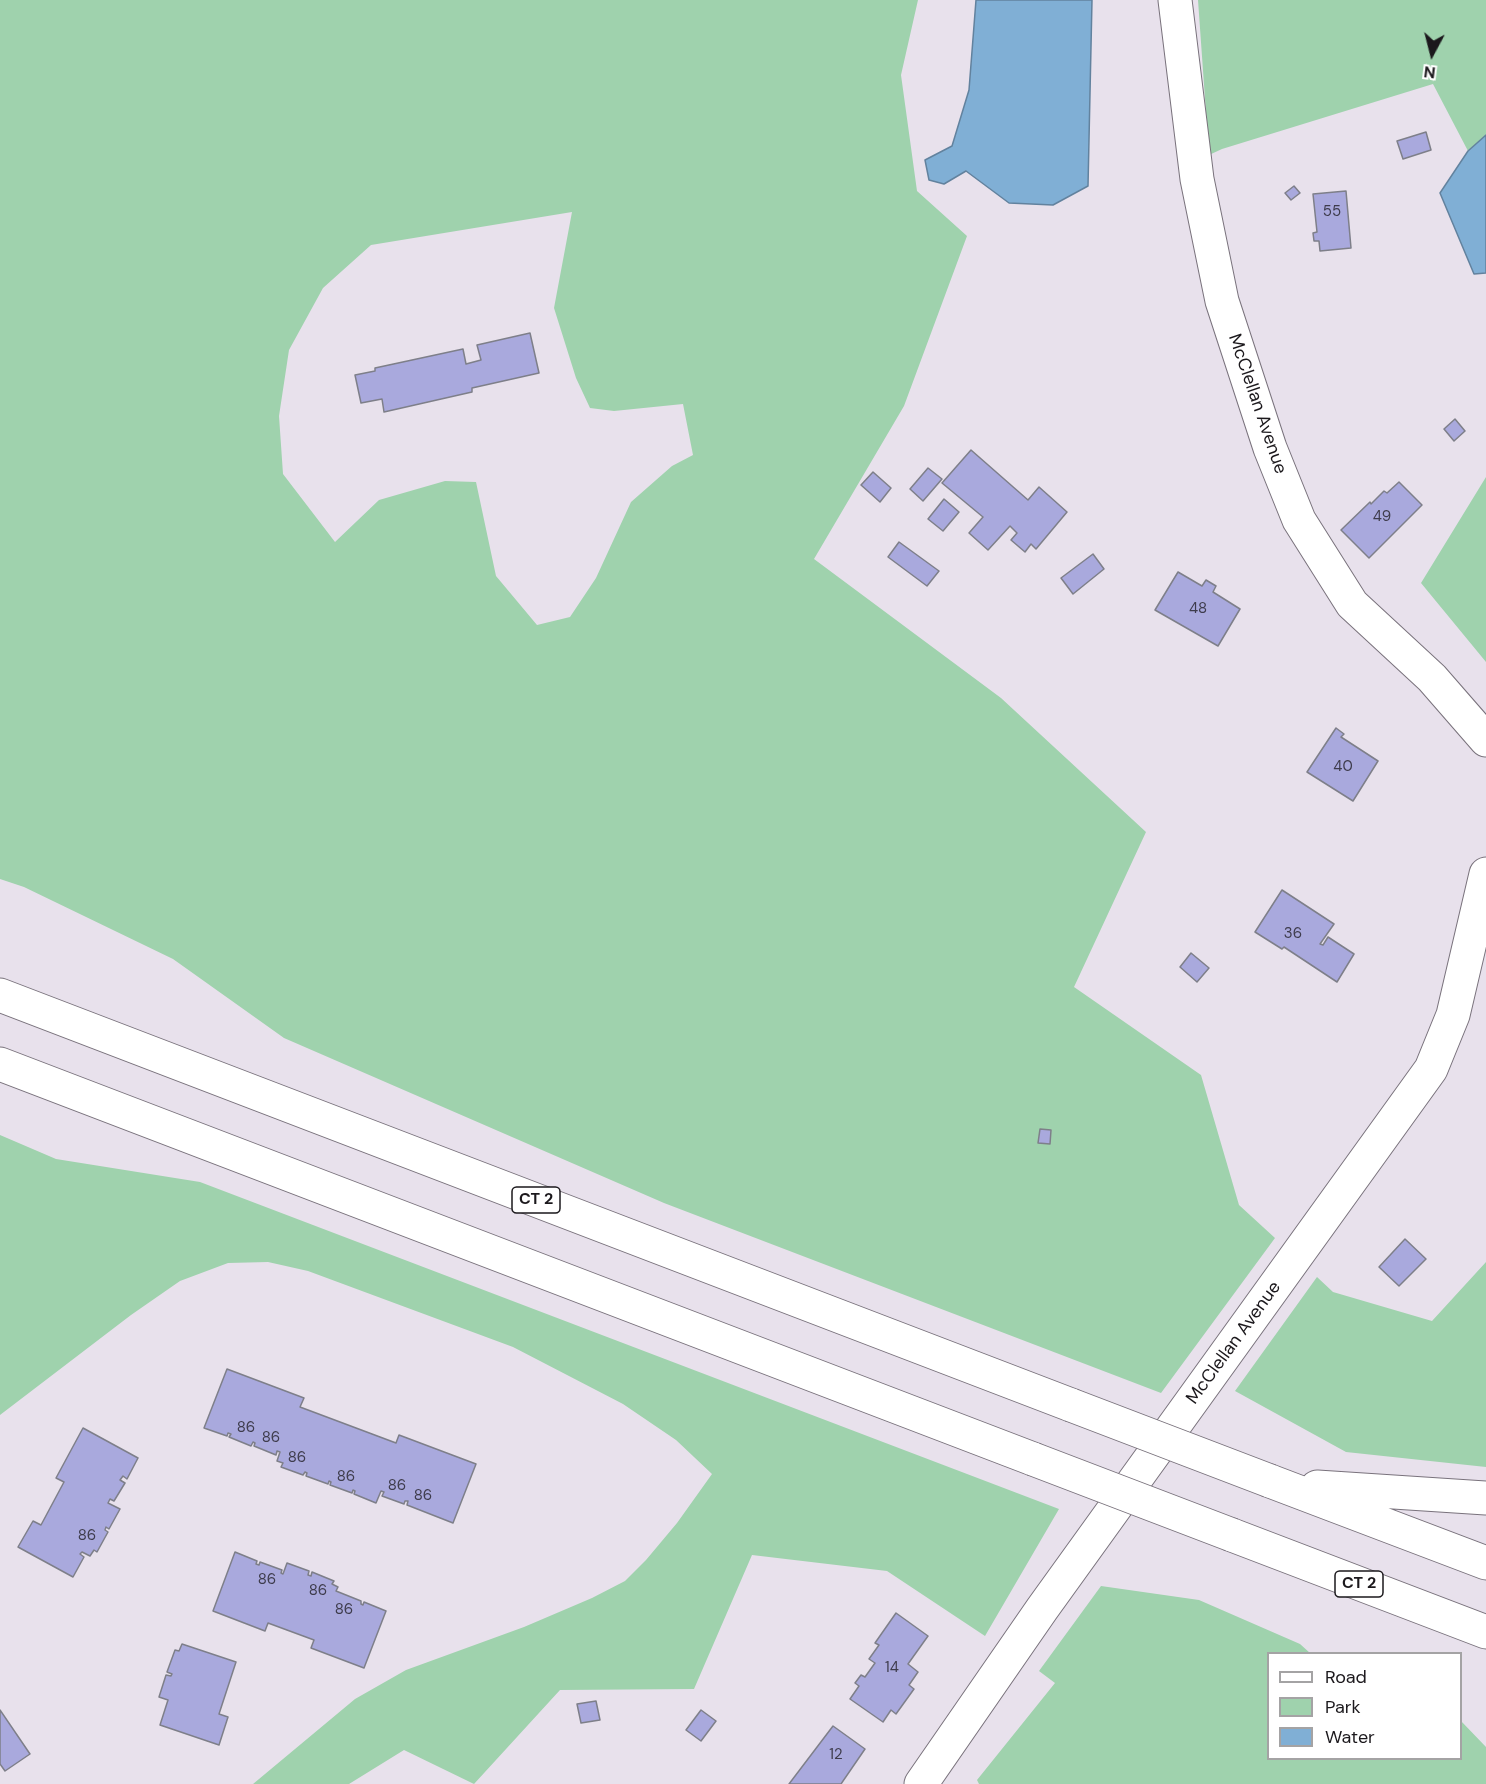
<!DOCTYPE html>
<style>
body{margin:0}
#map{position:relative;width:1486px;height:1784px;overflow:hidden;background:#e8e1ec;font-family:"DM Sans",sans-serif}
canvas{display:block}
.legend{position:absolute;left:1267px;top:1652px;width:195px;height:108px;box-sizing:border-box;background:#fff;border:2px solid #a4a3a4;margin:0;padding:8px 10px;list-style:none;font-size:18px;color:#1b181c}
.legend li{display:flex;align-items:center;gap:12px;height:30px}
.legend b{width:30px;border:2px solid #a4a3a4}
.north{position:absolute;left:1402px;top:24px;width:60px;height:60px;-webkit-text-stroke:4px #fff;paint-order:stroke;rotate:187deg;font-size:16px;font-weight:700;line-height:24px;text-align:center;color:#1b181c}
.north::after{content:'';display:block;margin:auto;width:21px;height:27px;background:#1b181c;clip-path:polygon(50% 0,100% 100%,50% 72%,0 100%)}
</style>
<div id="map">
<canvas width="1486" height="1784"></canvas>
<ul class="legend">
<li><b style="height:8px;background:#fff"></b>Road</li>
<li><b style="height:16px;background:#9fd2ad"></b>Park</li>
<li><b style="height:16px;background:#80afd5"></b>Water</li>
</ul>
<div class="north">N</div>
</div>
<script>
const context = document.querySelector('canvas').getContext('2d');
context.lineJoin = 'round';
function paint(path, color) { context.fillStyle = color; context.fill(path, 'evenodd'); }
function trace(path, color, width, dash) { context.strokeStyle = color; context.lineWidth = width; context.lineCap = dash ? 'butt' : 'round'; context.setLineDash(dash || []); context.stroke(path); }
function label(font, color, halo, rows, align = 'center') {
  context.font = font + ' "DM Sans",sans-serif'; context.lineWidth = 5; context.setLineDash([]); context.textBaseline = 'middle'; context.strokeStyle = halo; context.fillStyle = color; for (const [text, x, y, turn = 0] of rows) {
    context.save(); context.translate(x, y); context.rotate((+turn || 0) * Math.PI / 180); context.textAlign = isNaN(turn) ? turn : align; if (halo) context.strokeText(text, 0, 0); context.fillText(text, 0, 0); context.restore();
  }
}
paint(new Path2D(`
 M 0,0 L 918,0 L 901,75 L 917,191 L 967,236 L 904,406 L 814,559 L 1001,698 L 1146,832 L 1074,987 L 1201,1075 L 1239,1205 L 1275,1238 L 1161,1393 L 664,1203 L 284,1038 L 173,959 L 24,887 L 0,879 ZM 572,212 L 554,308 L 576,378 L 590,408 L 614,411 L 683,404 L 693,455 L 672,466 L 631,502 L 596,578 L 570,617 L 537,625 L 496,576 L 476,482 L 445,481 L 379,500 L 335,542 L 283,474 L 279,416 L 289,350 L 323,288 L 371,245 Z
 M 1198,0 L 1486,0 L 1486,135 L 1468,151 L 1433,84 L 1222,149 L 1209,155 Z
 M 1486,477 L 1486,662 L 1421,583 Z
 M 0,1135 L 56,1159 L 200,1182 L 1059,1509 L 985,1636 L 887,1571 L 752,1555 L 694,1689 L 560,1690 L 474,1784 L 404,1750 L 349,1784 L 253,1784 L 355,1699 L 406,1670 L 524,1627 L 592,1598 L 625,1581 L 646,1560 L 677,1523 L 712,1474 L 676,1440 L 623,1404 L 513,1347 L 308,1271 L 268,1262 L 228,1263 L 180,1281 L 131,1315 L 0,1415 Z
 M 1486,1262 L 1486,1467 L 1346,1452 L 1235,1391 L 1317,1277 L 1333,1292 L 1432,1321 Z
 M 1101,1586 L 1199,1600 L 1300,1644 L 1310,1653 L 1268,1654 L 1268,1758 L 1460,1758 L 1461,1721 L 1486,1747 L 1486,1784 L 979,1784 L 977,1780 L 1055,1683 L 1039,1671 Z`), '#9fd2ad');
const water = new Path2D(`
 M 976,0 L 1092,0 L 1088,186 L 1053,205 L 1009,203 L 966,171 L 944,184 L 929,180 L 925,160 L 952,146 L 969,90 Z
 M 1486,135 L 1486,273 L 1474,274 L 1440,193 L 1468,151 Z`);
paint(water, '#80afd5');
trace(water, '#62829e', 1.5);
const building = new Path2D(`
 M 1426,132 L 1431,150 L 1403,159 L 1397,141 Z
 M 1294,186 L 1300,193 L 1291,200 L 1285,193 Z
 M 1346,191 L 1351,248 L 1320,251 L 1319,241 L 1314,241 L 1313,233 L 1317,232 L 1313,194 Z
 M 530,333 L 539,373 L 472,388 L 472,392 L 384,412 L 382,399 L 361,403 L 355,375 L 375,371 L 375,368 L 463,349 L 466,364 L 481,360 L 477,345 Z
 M 1455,419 L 1465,431 L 1454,441 L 1444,429 Z
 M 971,450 L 1028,500 L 1039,487 L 1067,512 L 1036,549 L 1031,544 L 1025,552 L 1011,540 L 1017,533 L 1010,526 L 988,550 L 969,533 L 983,517 L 942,483 Z
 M 928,468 L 942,479 L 923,501 L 910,489 Z
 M 873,472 L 891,488 L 880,502 L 861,485 Z
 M 1399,482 L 1422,505 L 1369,558 L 1341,530 L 1370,502 L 1371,504 L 1384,491 L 1387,493 Z
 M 944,499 L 959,512 L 943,531 L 928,519 Z
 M 899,542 L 939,571 L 927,586 L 888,557 Z
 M 1093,554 L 1104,569 L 1073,594 L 1061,578 Z
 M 1178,572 L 1202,586 L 1206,580 L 1216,586 L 1213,592 L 1240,609 L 1218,646 L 1155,610 Z
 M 1336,728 L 1344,734 L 1341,737 L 1378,761 L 1353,801 L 1307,772 Z
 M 1282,890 L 1334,924 L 1320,944 L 1323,945 L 1328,937 L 1354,954 L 1337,982 L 1284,947 L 1282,949 L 1255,932 Z
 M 1191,953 L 1209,968 L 1197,982 L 1180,967 Z
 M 1040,1129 L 1051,1130 L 1050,1144 L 1038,1143 Z
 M 1405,1239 L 1426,1259 L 1399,1286 L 1379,1267 Z
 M 227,1369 L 304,1398 L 300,1407 L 396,1443 L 399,1435 L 476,1464 L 453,1523 L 407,1505 L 408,1501 L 405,1501 L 404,1504 L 382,1496 L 384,1492 L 381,1491 L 376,1503 L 354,1494 L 355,1491 L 353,1490 L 352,1493 L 330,1485 L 331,1482 L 329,1481 L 328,1484 L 306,1476 L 307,1473 L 305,1472 L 303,1475 L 281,1467 L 283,1463 L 277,1461 L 280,1452 L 277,1451 L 276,1455 L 254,1446 L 255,1443 L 253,1442 L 251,1446 L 229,1437 L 231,1434 L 228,1433 L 227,1436 L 204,1428 Z
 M 83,1428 L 138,1458 L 127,1479 L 123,1476 L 120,1480 L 125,1483 L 114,1501 L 110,1499 L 108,1503 L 120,1509 L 109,1529 L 106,1527 L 105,1530 L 108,1532 L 97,1552 L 94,1550 L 90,1556 L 82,1552 L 80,1554 L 84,1557 L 73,1577 L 18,1547 L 33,1521 L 41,1525 L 64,1482 L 56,1478 Z
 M 235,1552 L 257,1561 L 256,1564 L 259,1565 L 260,1562 L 282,1570 L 281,1573 L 283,1574 L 287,1563 L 309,1571 L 308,1575 L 311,1576 L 312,1572 L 334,1581 L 332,1584 L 338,1587 L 336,1591 L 361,1601 L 361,1604 L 363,1605 L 364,1602 L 386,1611 L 364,1668 L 311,1648 L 314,1640 L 268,1623 L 265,1631 L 213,1611 Z
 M 896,1613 L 928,1636 L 908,1664 L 918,1672 L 909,1685 L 914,1689 L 896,1714 L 891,1710 L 883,1722 L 850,1699 L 859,1686 L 855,1683 L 861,1675 L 865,1677 L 875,1663 L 869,1659 L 879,1645 L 875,1643 Z
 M 182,1644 L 236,1662 L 219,1714 L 228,1717 L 219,1745 L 160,1725 L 168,1700 L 159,1697 L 166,1675 L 171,1676 L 172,1674 L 167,1672 L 175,1650 L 179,1651 Z
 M 596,1701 L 600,1720 L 581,1723 L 577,1704 Z
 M 0,1710 L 30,1754 L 5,1771 L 0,1764 Z
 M 701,1710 L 716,1721 L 701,1741 L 686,1730 Z
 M 833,1726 L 865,1749 L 841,1784 L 789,1784 Z`);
paint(building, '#a9a9dd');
trace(building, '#7e7f89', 1.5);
const minor = new Path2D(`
 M 1175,0 L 1197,179 L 1222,301 L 1270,448 L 1299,520 L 1352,604 L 1432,678 L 1486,740
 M 921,1784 L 1042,1609 L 1431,1069 L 1453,1015 L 1486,874`);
const highway = new Path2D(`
 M 0,995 L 1071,1405
 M 0,1064 L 1033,1459
 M 1270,1481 L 1486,1563
 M 1317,1487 L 1486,1498
 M 1232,1535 L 1486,1632`);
trace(minor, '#79727c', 35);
trace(highway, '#79727c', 35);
trace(minor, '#fff', 33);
trace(highway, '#fff', 33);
const highwayBridge = new Path2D(`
 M 1071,1405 L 1270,1481
 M 1033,1459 L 1232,1535`);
trace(highwayBridge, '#79727c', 35, []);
trace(highwayBridge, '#fff', 33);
label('15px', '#3e3c4c', null, [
 ["55",1332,212],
 ["49",1382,517],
 ["48",1198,609],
 ["40",1343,767],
 ["36",1293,934],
 ["86",246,1428],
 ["86",271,1438],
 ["86",297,1458],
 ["86",346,1477],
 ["86",397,1486],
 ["86",423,1496],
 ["86",87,1536],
 ["86",267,1580],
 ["86",318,1591],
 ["86",344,1610],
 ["14",892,1668],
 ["12",836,1755]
]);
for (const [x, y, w] of [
 [536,1200,48],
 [1359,1584,48]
]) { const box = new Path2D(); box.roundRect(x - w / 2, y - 13, w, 26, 4.5); context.fillStyle = '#fff'; context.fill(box); trace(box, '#1b181c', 1.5); }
label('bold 16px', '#1b181c', null, [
 ["CT 2",536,1200],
 ["CT 2",1359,1584]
]);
label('18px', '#1b181c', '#fff', [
 ["McClellan Avenue",1257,404,71],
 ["McClellan Avenue",1234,1343,-54]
]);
</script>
